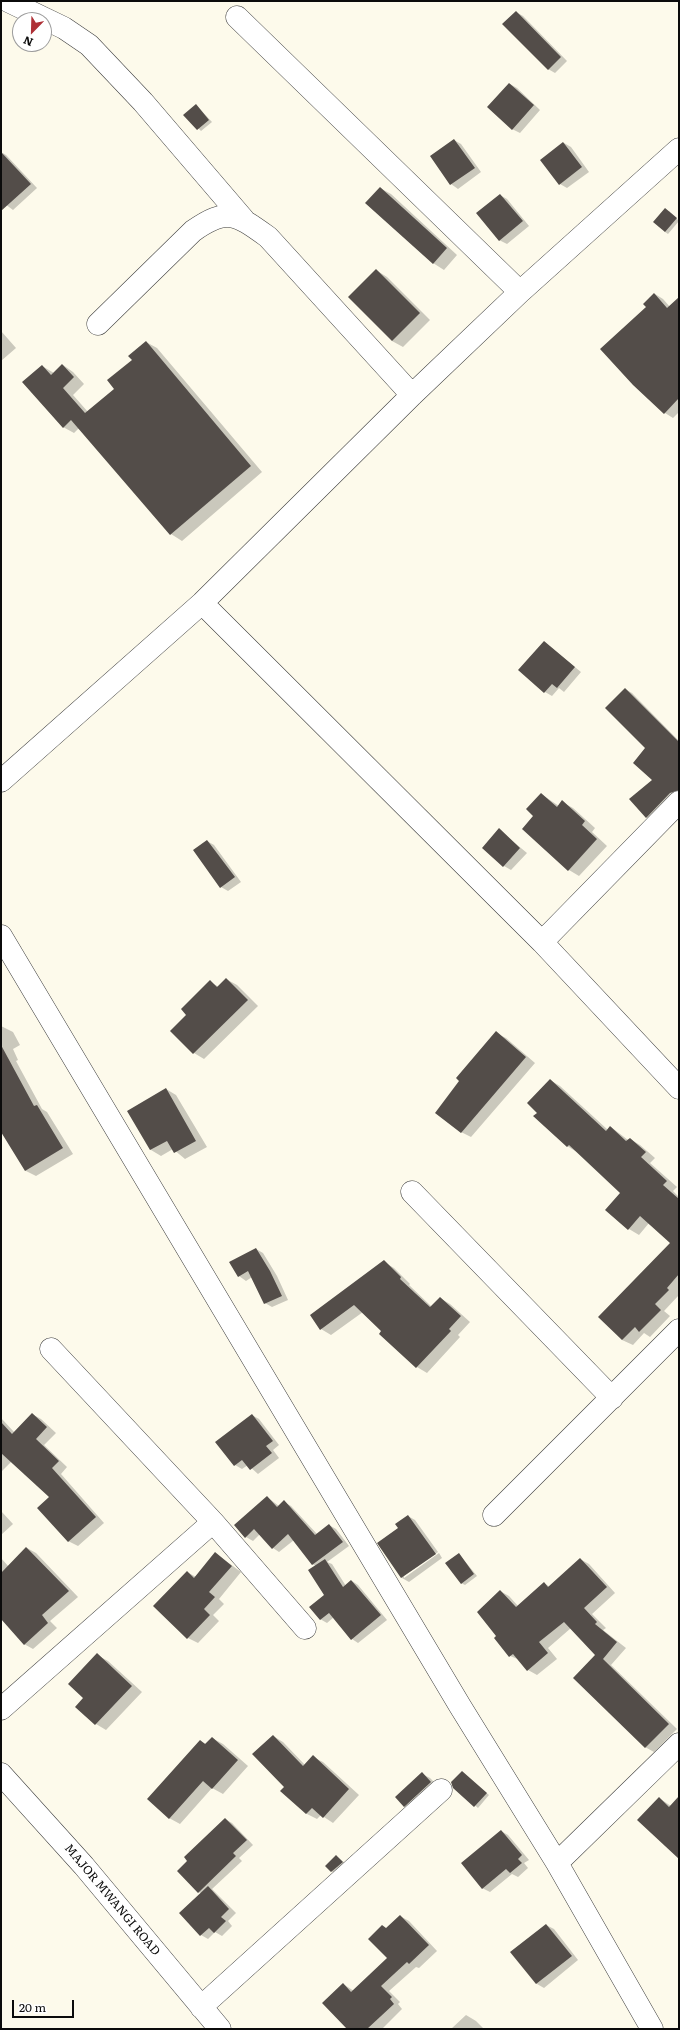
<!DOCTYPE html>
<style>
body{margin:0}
#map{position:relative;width:680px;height:2030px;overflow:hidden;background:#fdfaeb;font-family:Literata,serif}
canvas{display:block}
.frame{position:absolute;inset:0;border:2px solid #0b0b0b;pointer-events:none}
.north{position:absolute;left:12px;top:12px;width:40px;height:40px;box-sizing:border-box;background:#fff;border:1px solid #9d9d9d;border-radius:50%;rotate:203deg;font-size:11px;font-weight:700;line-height:16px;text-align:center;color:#0b0b0b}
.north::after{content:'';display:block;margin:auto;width:14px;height:18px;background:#ae3036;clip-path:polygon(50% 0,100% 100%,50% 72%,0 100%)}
.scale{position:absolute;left:12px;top:2000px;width:62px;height:18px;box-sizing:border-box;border:2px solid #0b0b0b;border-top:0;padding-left:5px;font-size:12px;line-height:14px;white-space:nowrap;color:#0b0b0b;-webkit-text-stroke:3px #fff;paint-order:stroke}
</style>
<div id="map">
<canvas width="680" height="2030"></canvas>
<div class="frame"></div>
<div class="north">N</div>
<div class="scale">20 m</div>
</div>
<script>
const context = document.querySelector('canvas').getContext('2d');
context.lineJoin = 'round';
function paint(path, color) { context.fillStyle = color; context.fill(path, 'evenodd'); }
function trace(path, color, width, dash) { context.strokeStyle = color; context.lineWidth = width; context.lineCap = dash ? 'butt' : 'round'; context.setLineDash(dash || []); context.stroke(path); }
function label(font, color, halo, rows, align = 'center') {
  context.font = font + ' Literata,serif'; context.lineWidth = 4; context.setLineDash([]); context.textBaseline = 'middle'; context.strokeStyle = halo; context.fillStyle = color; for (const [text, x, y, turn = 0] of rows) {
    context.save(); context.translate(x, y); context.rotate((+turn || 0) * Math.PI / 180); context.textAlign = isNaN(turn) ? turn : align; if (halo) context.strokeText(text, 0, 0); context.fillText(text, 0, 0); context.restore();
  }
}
paint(new Path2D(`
 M 516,12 L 523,16 L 567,61 L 555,73 L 548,69 Z
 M 510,84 L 517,88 L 540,110 L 520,133 L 512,129 Z
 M 196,105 L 212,122 L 201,131 L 185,115 Z
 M 454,140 L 461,144 L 481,172 L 458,189 L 451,184 Z
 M 564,143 L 571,147 L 589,172 L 567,188 L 560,184 Z
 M 1,152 L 6,155 L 37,188 L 13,210 L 1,201 Z
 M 380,188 L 391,194 L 457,255 L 444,270 L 433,263 Z
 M 500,195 L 507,199 L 529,226 L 507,244 L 499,240 Z
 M 669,211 L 679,221 L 668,234 L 665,232 Z
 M 376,270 L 387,277 L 430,320 L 403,347 L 392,341 Z
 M 655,294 L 663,299 L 670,307 L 679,299 L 679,412 L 673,418 L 665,413 L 647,307 Z
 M 1,331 L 16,348 L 1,361 Z
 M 146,342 L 157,348 L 262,472 L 182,541 L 171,534 L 79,428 L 74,433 L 63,427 L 42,366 L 54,373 L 63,365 L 73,372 L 84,384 L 73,395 L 88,412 L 115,389 Z
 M 544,642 L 581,672 L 564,692 L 559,688 L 552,696 L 545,692 Z
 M 625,689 L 632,693 L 679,741 L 679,796 L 653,821 L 646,817 L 654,780 L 647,748 Z
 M 541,794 L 559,806 L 562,802 L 573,808 L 595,828 L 592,832 L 607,846 L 579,876 L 569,870 Z
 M 499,830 L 527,853 L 511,870 L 504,866 Z
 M 207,841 L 214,845 L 241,882 L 228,891 L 221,887 L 194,851 Z
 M 226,979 L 237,985 L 258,1006 L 204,1059 L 194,1053 L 188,1015 L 210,982 L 219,987 Z
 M 1,1026 L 13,1032 L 20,1045 L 13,1049 L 18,1060 L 16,1061 L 42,1109 L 47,1112 L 73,1154 L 36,1176 L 26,1171 L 1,1131 Z
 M 496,1033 L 506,1038 L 535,1063 L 471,1137 L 461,1132 Z
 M 550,1080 L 560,1086 L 608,1130 L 611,1127 L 628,1140 L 630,1139 L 640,1145 L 655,1158 L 650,1163 L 677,1187 L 673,1191 L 679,1197 L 679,1295 L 664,1311 L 670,1316 L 650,1337 L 644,1333 L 633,1345 L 622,1340 L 671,1243 L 649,1223 L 639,1235 L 629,1229 L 621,1192 L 577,1152 L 567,1146 L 538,1113 Z
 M 166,1089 L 176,1095 L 207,1147 L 185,1159 L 173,1149 L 161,1156 L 151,1150 L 128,1111 Z
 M 256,1249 L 263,1253 L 277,1276 L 288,1300 L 272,1307 L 265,1303 L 252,1277 L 246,1281 L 239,1276 Z
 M 384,1262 L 394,1268 L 410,1284 L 409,1285 L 432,1307 L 440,1298 L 450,1304 L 470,1322 L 458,1335 L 460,1337 L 427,1373 L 417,1367 L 380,1334 L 383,1331 L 363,1312 L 331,1335 L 321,1329 Z
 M 32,1414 L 41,1419 L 56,1433 L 44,1445 L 67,1467 L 61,1474 L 104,1523 L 78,1546 L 68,1541 L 50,1497 L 12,1461 L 1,1472 L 1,1418 L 15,1433 Z
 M 252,1415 L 259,1419 L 279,1445 L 273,1450 L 279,1458 L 258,1474 L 248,1465 L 242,1469 L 235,1465 L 217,1443 Z
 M 267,1497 L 279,1506 L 284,1502 L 291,1506 L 317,1534 L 329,1525 L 336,1529 L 349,1546 L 327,1562 L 332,1564 L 346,1586 L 352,1581 L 358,1585 L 387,1620 L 358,1643 L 352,1639 L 334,1617 L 327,1623 L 320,1619 L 326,1595 L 316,1566 L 312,1564 L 294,1540 L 279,1552 L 273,1548 L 260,1534 L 253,1541 L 246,1537 Z
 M 1,1511 L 13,1524 L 1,1535 Z
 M 408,1516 L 415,1520 L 438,1552 L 404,1576 L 404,1578 L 439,1553 L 442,1558 L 409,1582 L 402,1578 L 379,1543 L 399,1528 Z
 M 27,1548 L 36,1553 L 78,1597 L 50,1621 L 57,1628 L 33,1649 L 24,1644 L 1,1618 L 1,1558 L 9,1567 Z
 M 215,1553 L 241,1572 L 219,1599 L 224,1604 L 213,1615 L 219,1621 L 198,1643 L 188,1638 L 187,1572 L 196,1577 Z
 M 459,1554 L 477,1576 L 465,1585 L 461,1583 Z
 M 580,1559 L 589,1564 L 615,1593 L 592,1614 L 606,1628 L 603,1630 L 626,1648 L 611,1665 L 677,1729 L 654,1752 L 645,1747 L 597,1655 L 571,1628 L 548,1648 L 557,1659 L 537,1675 L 528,1670 L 520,1660 L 510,1656 L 498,1636 L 500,1591 L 509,1596 L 518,1606 L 544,1583 L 550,1587 Z
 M 97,1655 L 108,1661 L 142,1692 L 106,1730 L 96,1724 L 85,1698 Z
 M 273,1736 L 283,1742 L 305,1765 L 313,1757 L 323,1762 L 359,1795 L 333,1823 L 321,1815 L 317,1819 L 307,1814 L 282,1791 L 285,1787 Z
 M 212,1738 L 223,1744 L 248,1766 L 223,1794 L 212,1788 L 180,1824 L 169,1818 L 200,1741 L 206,1744 Z
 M 422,1774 L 430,1778 L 438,1786 L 411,1810 L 404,1806 Z
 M 465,1775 L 489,1795 L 478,1808 L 454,1787 Z
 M 659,1798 L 671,1806 L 679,1798 L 679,1856 Z
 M 225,1819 L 232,1823 L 253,1845 L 239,1858 L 242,1861 L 212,1889 L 236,1913 L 228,1921 L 232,1926 L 222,1936 L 215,1932 L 208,1939 L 201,1935 L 201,1893 L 198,1892 Z
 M 501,1831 L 508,1835 L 529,1860 L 524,1863 L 528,1868 L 518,1877 L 512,1874 L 490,1892 L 482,1888 Z
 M 336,1856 L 346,1864 L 335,1874 L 326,1866 Z
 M 400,1916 L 409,1921 L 437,1951 L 419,1968 L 416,1967 L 389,1991 L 400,2002 L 398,2004 L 402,2009 L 382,2029 L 348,2029 L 343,1984 L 354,1991 L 388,1958 L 387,1929 Z
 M 546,1925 L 554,1929 L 578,1960 L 544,1988 L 537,1984 L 512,1953 Z
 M 466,2015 L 476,2021 L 484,2029 L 451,2029 Z`), '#0003');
paint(new Path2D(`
 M 516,11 L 561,57 L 548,70 L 502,24 Z
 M 509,83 L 534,105 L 512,130 L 487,107 Z
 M 196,104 L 209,120 L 197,130 L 183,115 Z
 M 454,139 L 475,168 L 450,185 L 430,156 Z
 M 563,142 L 582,167 L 559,185 L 540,160 Z
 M 1,152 L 31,184 L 1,211 Z
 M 380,187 L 447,248 L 433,264 L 365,203 Z
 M 500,194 L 523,221 L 499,241 L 476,213 Z
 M 665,208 L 677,218 L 665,232 L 653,222 Z
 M 376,269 L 420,313 L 392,341 L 348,297 Z
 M 654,293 L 667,308 L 679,297 L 679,398 L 664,414 L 633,385 L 600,349 L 646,307 L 643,304 Z
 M 146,341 L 251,466 L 170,535 L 71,420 L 63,428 L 22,382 L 42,365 L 51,375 L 62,364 L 74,377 L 63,388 L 85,413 L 114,389 L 107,380 L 132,360 L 128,356 Z
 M 544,641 L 575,667 L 557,688 L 552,684 L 544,693 L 518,670 Z
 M 625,688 L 679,742 L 679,790 L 670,793 L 646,818 L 629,799 L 652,780 L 633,763 L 645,748 L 605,708 Z
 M 541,793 L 557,807 L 562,800 L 585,821 L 582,825 L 597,839 L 568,871 L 522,829 L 533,816 L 526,809 Z
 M 499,828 L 520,848 L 503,867 L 482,848 Z
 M 207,840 L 235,877 L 220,888 L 193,850 Z
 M 226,978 L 248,1000 L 193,1054 L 170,1031 L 186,1015 L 181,1009 L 210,980 L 217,987 Z
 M 496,1031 L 526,1057 L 461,1133 L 435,1113 L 459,1081 L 456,1078 Z
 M 1,1045 L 34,1106 L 37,1105 L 63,1148 L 25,1171 L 1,1132 Z
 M 550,1079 L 606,1131 L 610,1126 L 626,1141 L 630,1138 L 646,1152 L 641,1157 L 667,1181 L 663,1185 L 679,1199 L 679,1274 L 667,1288 L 669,1290 L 655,1304 L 661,1310 L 639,1332 L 635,1327 L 622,1340 L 598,1317 L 670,1243 L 640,1216 L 628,1230 L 605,1210 L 620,1193 L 569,1145 L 567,1147 L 533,1116 L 537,1113 L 527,1103 Z
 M 166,1088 L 196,1141 L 174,1153 L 167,1141 L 150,1150 L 127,1111 Z
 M 256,1248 L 270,1271 L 282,1296 L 264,1304 L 248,1271 L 238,1277 L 229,1262 Z
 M 384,1260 L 401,1277 L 400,1279 L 430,1307 L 440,1297 L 461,1316 L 449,1329 L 451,1331 L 416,1368 L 379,1334 L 381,1331 L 354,1305 L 320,1330 L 310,1315 Z
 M 32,1413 L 47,1427 L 36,1439 L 59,1461 L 52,1468 L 96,1517 L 68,1542 L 37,1508 L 49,1497 L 1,1453 L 1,1422 L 12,1434 Z
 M 252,1414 L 273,1441 L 266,1446 L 272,1453 L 250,1470 L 242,1460 L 234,1466 L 215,1442 Z
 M 267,1496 L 277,1507 L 284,1500 L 315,1535 L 329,1524 L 343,1542 L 312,1565 L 288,1534 L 272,1549 L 254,1529 L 245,1538 L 234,1525 Z
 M 408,1515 L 436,1554 L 401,1578 L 377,1543 L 398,1528 L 395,1524 Z
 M 26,1547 L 69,1591 L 42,1615 L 48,1623 L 24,1645 L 1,1619 L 1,1573 Z
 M 215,1552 L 232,1566 L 209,1592 L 215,1597 L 204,1609 L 210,1615 L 187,1639 L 153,1606 L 187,1571 L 194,1578 Z
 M 459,1553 L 474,1574 L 461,1584 L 445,1563 Z
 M 580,1558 L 607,1587 L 584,1608 L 597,1622 L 595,1624 L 617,1642 L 603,1659 L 669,1724 L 645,1748 L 573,1678 L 595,1655 L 564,1622 L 539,1642 L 548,1653 L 527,1671 L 513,1654 L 509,1657 L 494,1638 L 496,1636 L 477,1612 L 500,1590 L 516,1607 L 544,1582 L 548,1587 Z
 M 325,1559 L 343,1587 L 351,1580 L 381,1615 L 351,1640 L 329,1613 L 320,1620 L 309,1607 L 324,1595 L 308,1570 Z
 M 97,1653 L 132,1686 L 95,1725 L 75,1707 L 83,1698 L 68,1684 Z
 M 273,1735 L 303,1766 L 313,1755 L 349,1789 L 323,1818 L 312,1808 L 306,1814 L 280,1791 L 284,1787 L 252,1754 Z
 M 212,1737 L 238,1760 L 212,1789 L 203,1781 L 169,1819 L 147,1799 L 200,1740 L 205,1744 Z
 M 462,1771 L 487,1793 L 474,1807 L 453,1788 L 451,1782 Z
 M 422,1772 L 431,1782 L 404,1807 L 395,1797 Z
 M 679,1796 L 679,1859 L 637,1820 L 659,1797 L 669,1807 Z
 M 225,1818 L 247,1840 L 233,1853 L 236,1856 L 198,1893 L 177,1871 L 187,1861 L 184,1857 Z
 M 501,1830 L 522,1855 L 518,1859 L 522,1863 L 510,1873 L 506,1869 L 482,1889 L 461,1863 Z
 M 336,1855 L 343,1862 L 331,1872 L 325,1866 Z
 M 208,1886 L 229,1909 L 221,1917 L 226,1921 L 214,1933 L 209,1928 L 200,1936 L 179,1913 Z
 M 400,1915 L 429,1945 L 409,1964 L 407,1962 L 381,1986 L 392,1997 L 390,1999 L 394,2004 L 367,2029 L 347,2029 L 322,2003 L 343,1983 L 351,1992 L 387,1958 L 368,1939 L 382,1925 L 386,1928 Z
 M 546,1924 L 572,1956 L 536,1984 L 510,1952 Z`), '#534d49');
const minor = new Path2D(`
 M 8,1 L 64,28 L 89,45 L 143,102 L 244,220
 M 237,17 L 520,292
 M 98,324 L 193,231 C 227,207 236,214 268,237 L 412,395
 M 202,603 L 542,942 L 679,1088
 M 1,781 L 202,603 L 412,395 L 520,292 L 679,149
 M 1,936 L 460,1706 L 557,1863 L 652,2029
 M 542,942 L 679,802
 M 412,1192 L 612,1398
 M 51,1349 L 213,1522 L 305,1628
 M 494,1515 L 679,1330
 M 1,1709 L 213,1522
 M 1,1774 L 84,1866 L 220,2029
 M 557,1863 L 679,1744
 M 201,2007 L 441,1790`);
trace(minor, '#3e3e3e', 23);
trace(minor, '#fff', 22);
label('12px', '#0b0b0b', '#fff', [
 ["MAJOR MWANGI ROAD",112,1900,50]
]);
</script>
